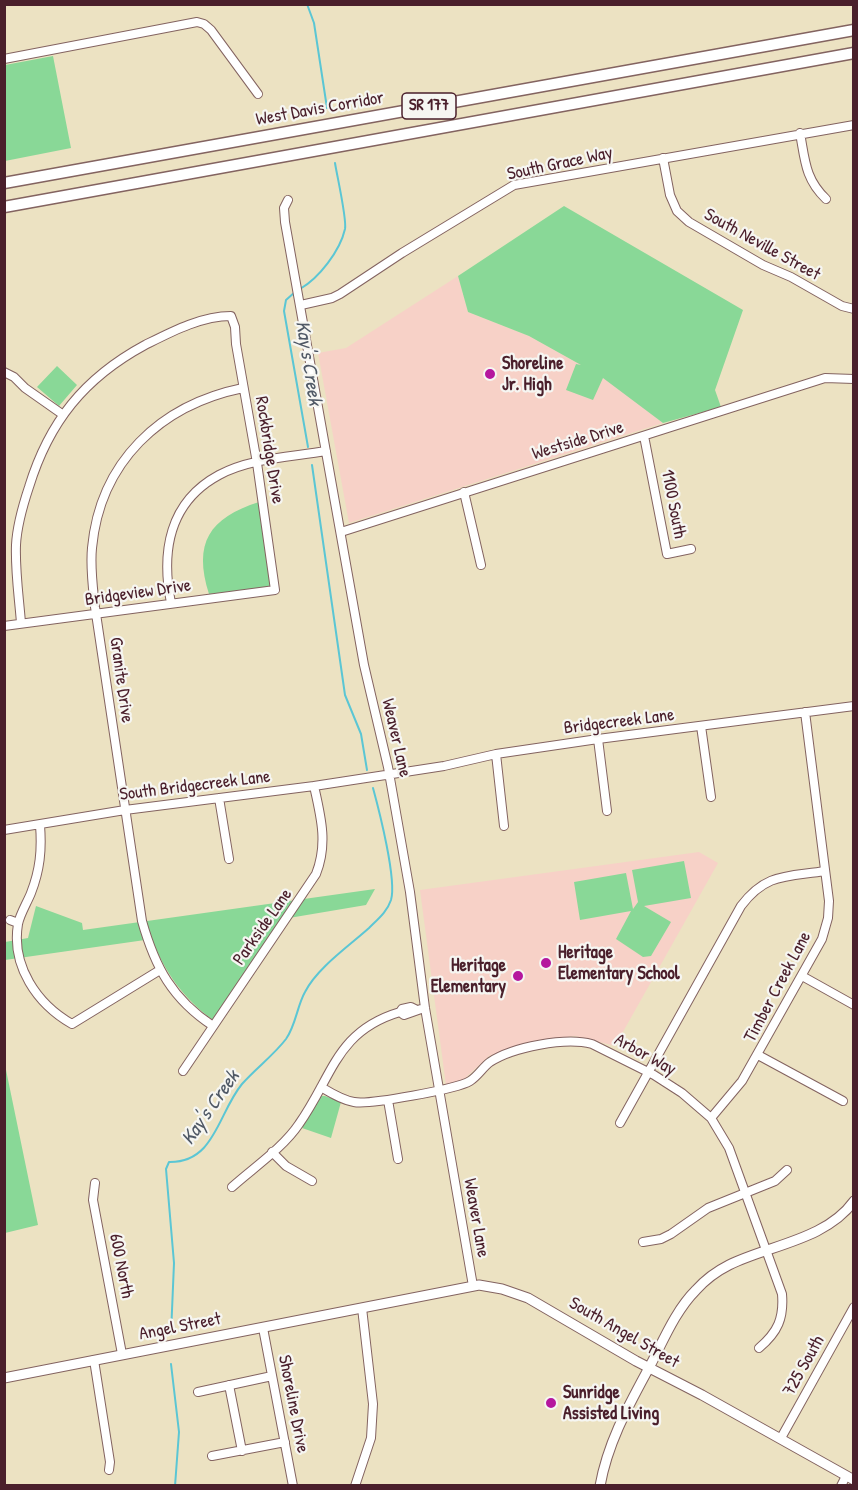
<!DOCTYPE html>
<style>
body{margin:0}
#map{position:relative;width:858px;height:1490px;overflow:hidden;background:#ece2c2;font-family:"Patrick Hand",sans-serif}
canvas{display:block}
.frame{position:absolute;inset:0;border:6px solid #4a1f2b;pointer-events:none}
</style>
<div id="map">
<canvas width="858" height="1490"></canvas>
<div class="frame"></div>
</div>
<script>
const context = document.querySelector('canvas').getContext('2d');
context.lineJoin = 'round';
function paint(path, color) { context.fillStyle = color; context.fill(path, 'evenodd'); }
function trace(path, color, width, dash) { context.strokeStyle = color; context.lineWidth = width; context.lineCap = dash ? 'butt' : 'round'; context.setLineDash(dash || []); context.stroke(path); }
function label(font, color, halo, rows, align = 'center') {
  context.font = font + ' "Patrick Hand",sans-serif'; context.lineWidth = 4.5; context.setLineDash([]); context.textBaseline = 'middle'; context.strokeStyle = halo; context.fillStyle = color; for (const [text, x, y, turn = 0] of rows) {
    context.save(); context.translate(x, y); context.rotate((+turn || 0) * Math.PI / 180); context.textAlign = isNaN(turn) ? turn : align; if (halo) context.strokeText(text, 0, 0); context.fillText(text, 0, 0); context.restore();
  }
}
paint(new Path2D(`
 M 458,276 L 468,312 L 529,336 L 612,382 L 663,423 L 349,523 L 318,353 L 346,348 Z
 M 699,852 L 718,863 L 615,1046 L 575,1036 L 524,1043 L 489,1056 L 462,1081 L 446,1085 L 420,890 Z`), '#f7d1c7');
paint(new Path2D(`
 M 53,56 L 71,148 L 5,161 L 5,65 Z
 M 564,206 L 743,310 L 715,390 L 721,407 L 663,423 L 603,378 L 593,400 L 566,390 L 576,364 L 581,365 L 529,336 L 468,312 L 458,276 Z
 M 57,366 L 77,385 L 59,406 L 37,387 Z
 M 259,502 L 271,587 L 209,594 C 193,543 209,518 259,502 Z
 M 684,861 L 691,898 L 644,906 L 671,922 L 651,956 L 643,957 L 616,939 L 631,911 L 580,920 L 574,882 L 626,873 L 633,909 L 638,902 L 632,870 Z
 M 375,889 L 366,905 L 283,919 L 213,1020 C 184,999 165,973 152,939 L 5,960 L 5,942 L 28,938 L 36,906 L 82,923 L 83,930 Z
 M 5,1065 L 38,1225 L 5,1233 L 4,1232 Z
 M 321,1096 L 325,1096 L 341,1102 L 331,1138 L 302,1128 Z`), '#89d897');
trace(new Path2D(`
 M 307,4 L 314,23 L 327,108
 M 300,289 C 319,278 340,251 345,229 C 347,219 337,176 335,163
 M 295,292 L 286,300 L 284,311 L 308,447
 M 312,465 L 345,695 L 361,734 L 367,770
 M 171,1334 L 174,1263 L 166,1169 L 169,1162 C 215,1163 218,1113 242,1084 C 256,1068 274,1055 286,1039 C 296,1025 297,1006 305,992 C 317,968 349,946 369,928 C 378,919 387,912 391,900 C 397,880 379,810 373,788
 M 171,1364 L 179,1432 L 175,1486`), '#5bc6d4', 2);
const minor = new Path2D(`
 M 4,59 L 197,22 L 204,24 L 211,30 L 258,94
 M 800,133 C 805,160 805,179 826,199
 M 663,158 L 670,195 L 677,211 L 689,222 L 763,265 L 791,277 L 842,306 L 854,309
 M 288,200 L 284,208 L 285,222 L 364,665 L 388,767 L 410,892 L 425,1008 L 473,1286
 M 301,305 L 332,298 L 340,294 L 402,253 L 514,185 L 854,125
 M 4,372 L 14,377 L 25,388 L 62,414
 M 644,436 L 667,554 L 691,549
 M 464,492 L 481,565
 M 341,532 L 825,378 L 854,379
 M 171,603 C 161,552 169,502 219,475 C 250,458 292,457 326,451
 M 4,626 L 275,590 L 257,463 L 236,344 L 235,327 L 231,316 C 201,316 171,332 145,345 C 84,378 49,422 29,487 C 23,505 17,525 16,545 C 15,571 19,597 21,623
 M 701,726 L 711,797
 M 598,739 L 607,811
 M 496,754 L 504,826
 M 219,798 L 229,859
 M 40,825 C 42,850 40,870 31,893 C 27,903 20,914 18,924 C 11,966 37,1004 72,1024 L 160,970
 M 4,830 L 125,810 L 314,786 L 444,766 L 496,754 L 598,739 L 854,706
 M 10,920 L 18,923
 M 802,976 L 854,1005
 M 400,1012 L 404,1015 L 421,1009
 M 213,1026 C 172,999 155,967 142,921 L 95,607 C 93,588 90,568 92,548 C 100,462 160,405 243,388
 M 758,1055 L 843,1101
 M 183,1071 L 316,874 C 328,844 321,817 314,786
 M 321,1087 C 331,1093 342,1100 354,1102 C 369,1105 457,1089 470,1081 C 478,1076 483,1067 490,1062 C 513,1047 565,1037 592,1044 L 654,1075 L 682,1093 L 711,1118 L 729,1148 L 782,1294 C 784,1318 778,1332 759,1348
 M 388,1100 L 398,1159
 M 711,1118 L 742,1081 L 822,939 L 828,918 L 829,901 L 805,712
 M 620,1123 L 741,906 C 766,873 786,877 825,871
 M 272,1152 L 286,1166 L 312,1181
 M 95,1183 L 93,1200 L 122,1354
 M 232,1187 C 253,1168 283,1148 299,1124 C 333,1076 336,1031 400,1012 L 402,1009 L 411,1007 L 417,1010
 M 643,1242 L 661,1239 L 671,1234 L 708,1208 L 775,1181 L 787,1170
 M 263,1328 L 293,1486
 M 94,1360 L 110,1462 L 109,1470
 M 229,1385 L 242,1451
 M 198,1392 L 272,1376
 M 781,1438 L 854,1307
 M 212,1456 L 285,1442
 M 355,1486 L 371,1438 L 373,1404 L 362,1308
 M 841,1486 L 846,1476`);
const major = new Path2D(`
 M 4,1378 L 479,1285 L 502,1289 L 528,1298 L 636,1361 L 702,1395 L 854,1480
 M 600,1486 C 608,1441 630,1403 651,1364 C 664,1339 676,1310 696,1290 C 705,1280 717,1271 729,1265 C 769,1245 826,1240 854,1201`);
const highway = new Path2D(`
 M 4,183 L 854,30
 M 4,207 L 854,53`);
trace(minor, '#836360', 10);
trace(major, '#836360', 11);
trace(highway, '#836360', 13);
trace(minor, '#fff', 8);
trace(major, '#fff', 9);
trace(highway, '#fff', 10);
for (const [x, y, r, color] of [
 [490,374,6,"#b5179e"],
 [546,963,6,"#b5179e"],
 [518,976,6,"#b5179e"],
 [551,1403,6,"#b5179e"]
]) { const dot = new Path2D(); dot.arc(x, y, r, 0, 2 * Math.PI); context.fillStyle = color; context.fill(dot); trace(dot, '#f6f6f2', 2); }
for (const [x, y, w] of [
 [429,106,54]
]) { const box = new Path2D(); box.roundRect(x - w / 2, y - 13, w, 26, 4.5); context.fillStyle = '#f6f6f2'; context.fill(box); trace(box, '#4a1f2b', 1.5); }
label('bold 16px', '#4a1f2b', null, [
 ["SR 177",429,106]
]);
label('18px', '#4a1f2b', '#f6f6f2', [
 ["West Davis Corridor",320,109,-10],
 ["South Grace Way",560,164,-12],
 ["South Neville Street",762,245,29],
 ["Westside Drive",578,441,-17],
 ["Rockbridge Drive",269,450,81],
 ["1100 South",673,504,79],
 ["Bridgeview Drive",138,593,-8],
 ["Granite Drive",121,680,82],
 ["Bridgecreek Lane",619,722,-7],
 ["Weaver Lane",396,738,77],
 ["South Bridgecreek Lane",195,786,-7],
 ["Parkside Lane",263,927,-55],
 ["Timber Creek Lane",778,987,-62],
 ["Arbor Way",645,1055,29],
 ["Weaver Lane",476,1218,80],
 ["600 North",121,1266,79],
 ["Angel Street",180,1327,-11],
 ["South Angel Street",624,1333,30],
 ["725 South",804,1366,-61],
 ["Shoreline Drive",293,1404,79]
]);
label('bold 18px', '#4a1f2b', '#f6f6f2', [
 ["Shoreline",502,364],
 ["Jr. High",502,385],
 ["Heritage",558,953],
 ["Elementary School",558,974],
 ["Heritage",506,966,"right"],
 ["Elementary",506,987,"right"],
 ["Sunridge",563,1393],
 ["Assisted Living",563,1414]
], 'left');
label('italic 20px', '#505966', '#f6f6f2', [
 ["Kay's Creek",308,363,81],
 ["Kay's Creek",211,1108,-55]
]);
</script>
